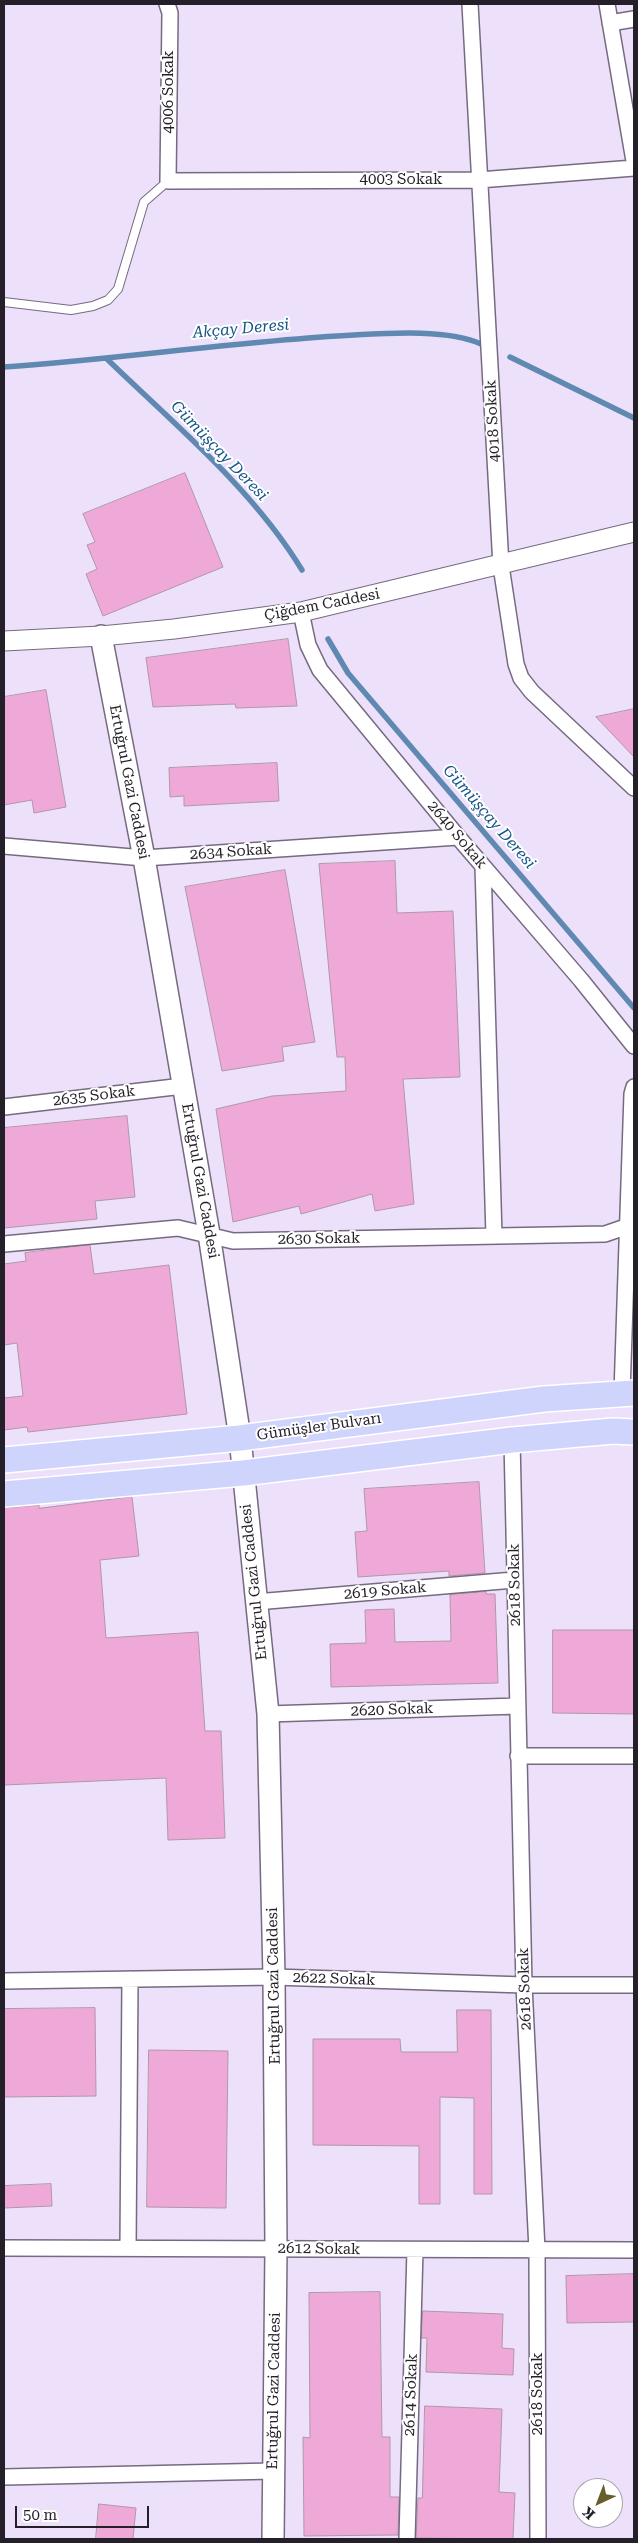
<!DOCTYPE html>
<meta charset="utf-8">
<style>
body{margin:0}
#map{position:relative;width:638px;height:2543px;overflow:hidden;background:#ede0fa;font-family:"Roboto Serif",serif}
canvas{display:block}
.frame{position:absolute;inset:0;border:5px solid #241f28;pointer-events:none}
.north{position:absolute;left:573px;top:2478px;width:50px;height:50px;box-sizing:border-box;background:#fff;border:1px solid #a7a5a9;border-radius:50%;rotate:223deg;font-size:14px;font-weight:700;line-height:20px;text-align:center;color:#241f28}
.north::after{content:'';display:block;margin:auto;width:18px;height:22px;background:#655f2c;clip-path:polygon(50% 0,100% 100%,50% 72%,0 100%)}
.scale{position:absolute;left:15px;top:2506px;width:134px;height:22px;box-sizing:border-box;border:2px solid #241f28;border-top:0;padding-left:6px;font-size:15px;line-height:18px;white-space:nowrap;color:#241f28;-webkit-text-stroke:4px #fff;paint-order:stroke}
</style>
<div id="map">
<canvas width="638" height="2543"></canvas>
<div class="frame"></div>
<div class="north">K</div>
<div class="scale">50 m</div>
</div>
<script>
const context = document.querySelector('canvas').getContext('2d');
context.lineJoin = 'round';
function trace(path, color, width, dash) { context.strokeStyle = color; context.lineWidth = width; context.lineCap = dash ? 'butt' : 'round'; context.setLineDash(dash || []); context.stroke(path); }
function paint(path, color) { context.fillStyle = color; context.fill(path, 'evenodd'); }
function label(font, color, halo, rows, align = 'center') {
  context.font = font + ' "Roboto Serif",serif'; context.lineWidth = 4; context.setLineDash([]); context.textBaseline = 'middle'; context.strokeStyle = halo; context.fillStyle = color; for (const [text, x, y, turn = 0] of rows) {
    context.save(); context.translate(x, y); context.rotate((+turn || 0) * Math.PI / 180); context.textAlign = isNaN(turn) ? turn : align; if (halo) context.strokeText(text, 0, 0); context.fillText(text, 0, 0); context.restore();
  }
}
trace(new Path2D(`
 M 510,357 L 634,418
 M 107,359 C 174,424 253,489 302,570
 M 4,367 C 121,359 237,341 354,335 C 389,333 449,329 481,344
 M 328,639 L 348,673 L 634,1008`), '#6089b2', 5.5);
const building = new Path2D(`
 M 185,473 L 223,567 L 103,616 L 86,574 L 97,569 L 87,545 L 95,542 L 83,514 Z
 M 288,639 L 297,706 L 236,708 L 235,704 L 153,707 L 146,658 Z
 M 46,690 L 66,807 L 34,813 L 32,800 L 4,805 L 4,697 Z
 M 634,709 L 634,757 L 596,717 Z
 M 277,763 L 279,801 L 184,806 L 184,796 L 170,797 L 169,768 Z
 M 395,861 L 397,913 L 453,911 L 460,1077 L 403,1079 L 414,1204 L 375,1211 L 372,1194 L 301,1214 L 299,1206 L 233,1222 L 216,1109 L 272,1096 L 346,1091 L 345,1057 L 337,1057 L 319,864 Z
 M 285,870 L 315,1042 L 282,1047 L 284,1061 L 222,1071 L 185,887 Z
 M 127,1116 L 135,1197 L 95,1201 L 97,1219 L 4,1228 L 4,1128 Z
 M 90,1245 L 94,1274 L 169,1265 L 187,1414 L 28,1432 L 27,1427 L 4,1430 L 4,1398 L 23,1396 L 17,1343 L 4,1345 L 4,1264 L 26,1261 L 25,1253 Z
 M 479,1482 L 485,1573 L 449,1576 L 449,1571 L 358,1577 L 355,1532 L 367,1531 L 364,1489 Z
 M 132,1497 L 139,1556 L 100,1560 L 106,1638 L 198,1632 L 205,1731 L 221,1731 L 225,1838 L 168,1840 L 166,1778 L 4,1785 L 4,1508 L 39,1505 L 39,1508 Z
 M 486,1592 L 486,1594 L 495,1594 L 498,1683 L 331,1687 L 330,1644 L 366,1643 L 365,1610 L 394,1609 L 395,1642 L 451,1641 L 450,1595 Z
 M 553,1630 L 634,1630 L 634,1714 L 553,1713 Z
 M 95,2008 L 96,2096 L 4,2097 L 4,2009 Z
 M 457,2010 L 491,2010 L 492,2194 L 474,2194 L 474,2098 L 440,2097 L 440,2204 L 419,2204 L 419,2146 L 313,2145 L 313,2039 L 400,2039 L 401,2052 L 457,2052 Z
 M 149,2050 L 228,2051 L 226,2208 L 147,2207 Z
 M 51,2184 L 52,2206 L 4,2208 L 4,2186 Z
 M 634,2274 L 634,2322 L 567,2323 L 566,2276 Z
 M 380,2292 L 382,2437 L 390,2437 L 390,2497 L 399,2497 L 398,2535 L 304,2536 L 303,2437 L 310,2438 L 309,2293 Z
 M 423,2311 L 503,2314 L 502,2348 L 514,2349 L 513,2375 L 426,2372 L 427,2338 L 422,2338 Z
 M 425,2406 L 502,2409 L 499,2492 L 515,2493 L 513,2539 L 416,2538 L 418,2498 L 422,2498 Z
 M 99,2504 L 136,2508 L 133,2539 L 96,2539 Z`);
paint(building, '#efa9d8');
trace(building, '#b097a7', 1);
const service = new Path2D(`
 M 4,302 L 71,310 L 93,306 L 108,300 L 118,289 L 144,202 L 168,181`);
const minor = new Path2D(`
 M 167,4 L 170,13 L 168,181 L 479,180 L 634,168
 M 470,4 L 501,566 L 516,664 L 521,678 L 532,692 L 634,788
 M 607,4 L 634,161
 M 610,23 L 634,19
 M 301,612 L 308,645 L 320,670 L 458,837 L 581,980 L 634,1046
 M 4,846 L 144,858 L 458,837
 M 483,866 L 494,1236
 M 4,1107 L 183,1086
 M 4,1244 L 178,1228 L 233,1241 L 605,1234 L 634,1224
 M 622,1393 L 632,1094 L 634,1087
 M 512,1440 L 524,1985 L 537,2250 L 538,2539
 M 256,1602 L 514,1580
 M 268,1714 L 517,1706
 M 518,1756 L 634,1756
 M 4,1981 L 274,1977 L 524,1985 L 634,1985
 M 4,2248 L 634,2250
 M 128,2248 L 130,1979
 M 4,2477 L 273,2471
 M 407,2539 L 415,2250`);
const tertiary = new Path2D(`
 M 4,641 L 101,636 L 174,629 L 301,612 L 634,532`);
const secondary = new Path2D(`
 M 101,636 L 144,858 L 209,1234 L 240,1438 L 268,1714 L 274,1977 L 276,2248 L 273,2539`);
const primary = new Path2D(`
 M 4,1460 L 240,1438 L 544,1399 L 634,1393
 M 4,1494 L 243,1473 L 512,1440 L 613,1431 L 634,1432`);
trace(service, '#766a80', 10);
trace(minor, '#766a80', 18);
trace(tertiary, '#766a80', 21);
trace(secondary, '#766a80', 24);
trace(primary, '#fff', 28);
trace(service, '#fff', 8);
trace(minor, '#fff', 15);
trace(tertiary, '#fff', 19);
trace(secondary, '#fff', 21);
trace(primary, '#cfd4fd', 25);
label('15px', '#241f28', '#fff', [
 ["4006 Sokak",169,92,-90],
 ["4003 Sokak",401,180],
 ["4018 Sokak",493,421,-93],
 ["Çiğdem Caddesi",322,605,-11],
 ["Ertuğrul Gazi Caddesi",129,782,79],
 ["2640 Sokak",457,835,50],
 ["2634 Sokak",231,852,-4],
 ["2635 Sokak",94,1096,-7],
 ["Ertuğrul Gazi Caddesi",200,1181,80],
 ["2630 Sokak",319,1239,-1],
 ["Gümüşler Bulvarı",319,1427,-8],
 ["Ertuğrul Gazi Caddesi",254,1582,-96],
 ["2618 Sokak",515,1585,-91],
 ["2619 Sokak",385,1591,-5],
 ["2620 Sokak",392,1710,-2],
 ["2622 Sokak",334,1979,2],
 ["Ertuğrul Gazi Caddesi",274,1986,-91],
 ["2618 Sokak",525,1989,-92],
 ["2612 Sokak",319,2249,1],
 ["Ertuğrul Gazi Caddesi",274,2391,-89],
 ["2618 Sokak",538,2394,-90],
 ["2614 Sokak",411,2395,-88]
]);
label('italic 16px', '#155689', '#fff', [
 ["Akçay Deresi",241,329,-5],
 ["Gümüşçay Deresi",219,451,46],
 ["Gümüşçay Deresi",489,817,49]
]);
</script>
